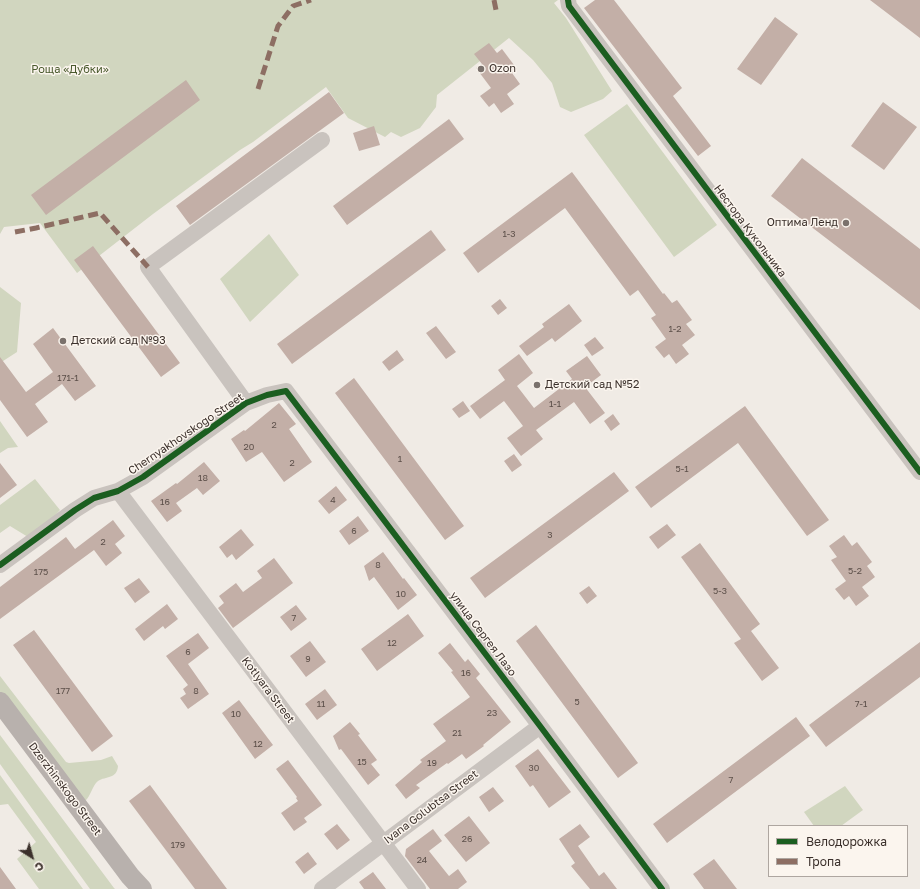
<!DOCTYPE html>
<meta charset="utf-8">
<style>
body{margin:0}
#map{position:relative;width:920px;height:889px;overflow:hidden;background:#f0ebe5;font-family:"Golos Text",sans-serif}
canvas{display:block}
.legend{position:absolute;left:768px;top:825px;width:140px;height:52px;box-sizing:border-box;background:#fbf5ee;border:1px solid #aea6a0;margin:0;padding:5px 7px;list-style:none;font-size:12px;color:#3b302b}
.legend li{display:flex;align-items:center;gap:8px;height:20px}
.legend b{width:20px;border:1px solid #aea6a0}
.north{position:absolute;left:12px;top:837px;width:40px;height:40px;-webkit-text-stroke:3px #fbf5ee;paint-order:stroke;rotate:143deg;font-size:11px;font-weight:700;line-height:16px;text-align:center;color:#3b302b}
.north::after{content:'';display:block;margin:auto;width:14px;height:18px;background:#3b302b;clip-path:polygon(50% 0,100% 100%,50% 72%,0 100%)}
</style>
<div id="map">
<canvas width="920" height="889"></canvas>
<ul class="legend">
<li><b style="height:5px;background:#1b5e20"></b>Велодорожка</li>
<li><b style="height:5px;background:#8d6e63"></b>Тропа</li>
</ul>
<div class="north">С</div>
</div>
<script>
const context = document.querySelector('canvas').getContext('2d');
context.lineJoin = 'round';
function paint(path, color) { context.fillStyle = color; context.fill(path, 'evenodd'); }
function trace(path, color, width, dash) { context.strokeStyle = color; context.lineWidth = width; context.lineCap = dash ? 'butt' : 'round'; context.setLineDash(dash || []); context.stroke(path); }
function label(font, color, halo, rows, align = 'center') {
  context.font = font + ' "Golos Text",sans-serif'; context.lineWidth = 3; context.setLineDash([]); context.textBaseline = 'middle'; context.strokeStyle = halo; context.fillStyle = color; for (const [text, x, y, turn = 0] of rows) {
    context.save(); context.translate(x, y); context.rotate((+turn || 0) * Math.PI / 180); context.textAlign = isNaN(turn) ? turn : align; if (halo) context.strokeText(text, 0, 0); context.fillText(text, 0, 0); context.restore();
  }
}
paint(new Path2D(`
 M 0,0 L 558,0 L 554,3 L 566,18 L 612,91 L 603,99 L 571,112 L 560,107 L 552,83 L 533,60 L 509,38 L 437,95 L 436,107 L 420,128 L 401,137 L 391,132 L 385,137 L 348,118 L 326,87 L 253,142 L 240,150 L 153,214 L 77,273 L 40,223 L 4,227 L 0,234 Z
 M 627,104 L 717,225 L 674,257 L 584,135 Z
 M 269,234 L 299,275 L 250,322 L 220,279 Z
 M 0,287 L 21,303 L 17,352 L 0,363 Z
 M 0,421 L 18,447 L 8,448 L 0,453 Z
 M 35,479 L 60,510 L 52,519 L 28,537 L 10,526 L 0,533 L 0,505 Z
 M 0,676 L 66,762 L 69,763 L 101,760 L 112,756 L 118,766 C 117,779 106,776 98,781 C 92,786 91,796 85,801 L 0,693 Z
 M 0,735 L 114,888 L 115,889 L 90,889 L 0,764 Z
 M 0,775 L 83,889 L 39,889 L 17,859 L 36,842 L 8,804 L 0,805 Z
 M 845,786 L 863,810 L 841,826 L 814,826 L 804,812 Z`), '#d1d6bf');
paint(new Path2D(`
 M 595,0 L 614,0 L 682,88 L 673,96 L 711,146 L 698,156 L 584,8 Z
 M 870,0 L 920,0 L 920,38 Z
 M 775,17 L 798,34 L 761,85 L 737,69 Z
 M 489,43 L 497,53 L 502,49 L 517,69 L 512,73 L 520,84 L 507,94 L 514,104 L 501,113 L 494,103 L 489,107 L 480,96 L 491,88 L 476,68 L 482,64 L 474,54 Z
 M 186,80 L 200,100 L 46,215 L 31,195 Z
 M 329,92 L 344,113 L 190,225 L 176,206 Z
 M 883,102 L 917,127 L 884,170 L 851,146 Z
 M 449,119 L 464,139 L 347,225 L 333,206 Z
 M 374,126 L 380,145 L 359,151 L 353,133 Z
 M 802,158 L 920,249 L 920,310 L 771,196 Z
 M 572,172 L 663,294 L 664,293 L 672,303 L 677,300 L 692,320 L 686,324 L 695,335 L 682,345 L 689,354 L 676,364 L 669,354 L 664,358 L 655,347 L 666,339 L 651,318 L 656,315 L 638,290 L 630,296 L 565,208 L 478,273 L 463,253 Z
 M 431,230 L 446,250 L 292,364 L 277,344 Z
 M 93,246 L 180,363 L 161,377 L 74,260 Z
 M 500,299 L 507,308 L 498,315 L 491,306 Z
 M 569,304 L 582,321 L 555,342 L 552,338 L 527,356 L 519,346 L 544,327 L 542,324 Z
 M 436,326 L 456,352 L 446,359 L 426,333 Z
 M 53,328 L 96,386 L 75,401 L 62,384 L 35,404 L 48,422 L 27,437 L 0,400 L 0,357 L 26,392 L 53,372 L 33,344 Z
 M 595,337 L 604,348 L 592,356 L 584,345 Z
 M 397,350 L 404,360 L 389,371 L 382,362 Z
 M 519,354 L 533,373 L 517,386 L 534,408 L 572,379 L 566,371 L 587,356 L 601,375 L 585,387 L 605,413 L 590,424 L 574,402 L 536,430 L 543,439 L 521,456 L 507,438 L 523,426 L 504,401 L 480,419 L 470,406 L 505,380 L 498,370 Z
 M 354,378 L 464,526 L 445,540 L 335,393 Z
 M 463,401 L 470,411 L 459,418 L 452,409 Z
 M 279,403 L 296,424 L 289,429 L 312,462 L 284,482 L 262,452 L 246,462 L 231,439 L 244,430 L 245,431 Z
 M 745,406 L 829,520 L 807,536 L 738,443 L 651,508 L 635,487 Z
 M 613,414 L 620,424 L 611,431 L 604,421 Z
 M 514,454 L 522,465 L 512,472 L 504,461 Z
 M 204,462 L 220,481 L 203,495 L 197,488 L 176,503 L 182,511 L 167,522 L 151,501 L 176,483 L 177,484 Z
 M 0,463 L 17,485 L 0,498 Z
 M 614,472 L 629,491 L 485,598 L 470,578 Z
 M 336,486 L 347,500 L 329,514 L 318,501 Z
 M 358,516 L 369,531 L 349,545 L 339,531 Z
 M 113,520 L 125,536 L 115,544 L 122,553 L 106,566 L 94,550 L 0,619 L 0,587 L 66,537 L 75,549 Z
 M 667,524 L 676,535 L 658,549 L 649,537 Z
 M 241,529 L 254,545 L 236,560 L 232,554 L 227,558 L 219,547 Z
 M 844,535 L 852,546 L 857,542 L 872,562 L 867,566 L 875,577 L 862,587 L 869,596 L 856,606 L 849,596 L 844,600 L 835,589 L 846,581 L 831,560 L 837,557 L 829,546 Z
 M 700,543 L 760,624 L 751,631 L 779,668 L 762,681 L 734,643 L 741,639 L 681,557 Z
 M 383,552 L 403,579 L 404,578 L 417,595 L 398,610 L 374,577 L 369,581 L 364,566 Z
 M 274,558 L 293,583 L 233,628 L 218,608 L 224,603 L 219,596 L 236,583 L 243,592 L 262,578 L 257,571 Z
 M 139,578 L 150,592 L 135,603 L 124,588 Z
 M 589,586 L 597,596 L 587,604 L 579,593 Z
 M 167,604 L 178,619 L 165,629 L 163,626 L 144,641 L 135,629 Z
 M 296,605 L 307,619 L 291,631 L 280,617 Z
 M 408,614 L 424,636 L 377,671 L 361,649 Z
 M 536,625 L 638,763 L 618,778 L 516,641 Z
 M 34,630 L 113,736 L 92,752 L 13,645 Z
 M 198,633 L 209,648 L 188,664 L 209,694 L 188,709 L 180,698 L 186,694 L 183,689 L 188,685 L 166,656 Z
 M 310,641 L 326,662 L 306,677 L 290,656 Z
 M 920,642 L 920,677 L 826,747 L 809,725 Z
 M 450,643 L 465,662 L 468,659 L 480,674 L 476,678 L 511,722 L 483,745 L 484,746 L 466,759 L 462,754 L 448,764 L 447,763 L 416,785 L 420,788 L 406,799 L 395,785 L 422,762 L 420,760 L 446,741 L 433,724 L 470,697 L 451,672 L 453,671 L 438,653 Z
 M 325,689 L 337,705 L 317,720 L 305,704 Z
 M 239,700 L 273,745 L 255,759 L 222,713 Z
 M 796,717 L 810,736 L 667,843 L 653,824 Z
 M 350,722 L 360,734 L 358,735 L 377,760 L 371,764 L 380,775 L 368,785 L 341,749 L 339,750 L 333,736 Z
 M 538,749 L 571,792 L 549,808 L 533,785 L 530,787 L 515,766 Z
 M 288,760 L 322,805 L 304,818 L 307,822 L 294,831 L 281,813 L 298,801 L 296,798 L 297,797 L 276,769 Z
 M 150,785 L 227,889 L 195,889 L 129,801 Z
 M 493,787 L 504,801 L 489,812 L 479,797 Z
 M 469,816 L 490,843 L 466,862 L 444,835 Z
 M 337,824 L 350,840 L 337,850 L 324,834 Z
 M 580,824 L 590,837 L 578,846 L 599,876 L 604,872 L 617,889 L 590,889 L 571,866 L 575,863 L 559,839 Z
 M 433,829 L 442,841 L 429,851 L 449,876 L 458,869 L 467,882 L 458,889 L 430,889 L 405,856 L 406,849 Z
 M 308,852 L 317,864 L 304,874 L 295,862 Z
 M 714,859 L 737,889 L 704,889 L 693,874 Z
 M 0,867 L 16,889 L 0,889 Z
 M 373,872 L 386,889 L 364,889 L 359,882 Z`), '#c3afa7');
trace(new Path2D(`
 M 568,0 L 569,6 L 920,472
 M 246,403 L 148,267 L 322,140
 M 118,491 L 418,889
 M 0,565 L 75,510 L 94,498 L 118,491 L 143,477 L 246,403 L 267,395 L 286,391 L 540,726 L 662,889
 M 322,889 L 540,726`), '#c9c3be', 16);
trace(new Path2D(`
 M 0,702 L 130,876 L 142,889`), '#b8b1ad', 20);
trace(new Path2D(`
 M 494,0 L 496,10
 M 258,89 L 278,26 L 293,6 L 311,0
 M 15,232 L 36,228 L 100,213 L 148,267`), '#8d6e63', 5, [10, 5]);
trace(new Path2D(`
 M 568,0 L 569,6 L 920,472
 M 0,565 L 75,510 L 94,498 L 118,491 L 143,477 L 246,403 L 267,395 L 286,391 L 540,726 L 662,889`), '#1b5e20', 6);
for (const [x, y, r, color] of [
 [481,69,4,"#7a716c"],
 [846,223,4,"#7a716c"],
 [63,341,4,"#7a716c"],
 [537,385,4,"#7a716c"]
]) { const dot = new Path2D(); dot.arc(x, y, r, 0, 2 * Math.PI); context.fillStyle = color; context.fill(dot); trace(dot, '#fbf5ee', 1.5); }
label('9px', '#5d504a', null, [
 ["1-3",509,234],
 ["1-2",675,329],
 ["171-1",68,378],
 ["1-1",555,404],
 ["2",274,425],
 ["20",249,447],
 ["1",400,459],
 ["2",292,463],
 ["5-1",682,469],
 ["18",203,478],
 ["4",333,500],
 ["16",165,502],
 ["6",354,531],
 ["3",550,535],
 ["2",103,542],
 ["8",378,565],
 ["5-2",855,571],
 ["175",41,572],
 ["5-3",720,591],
 ["10",401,594],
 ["7",294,618],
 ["12",392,643],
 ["6",188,652],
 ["9",308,659],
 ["16",466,673],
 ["177",63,691],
 ["8",196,691],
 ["5",577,702],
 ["11",321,704],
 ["7-1",861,704],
 ["23",492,713],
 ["10",236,714],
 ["21",457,733],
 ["12",258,744],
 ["15",362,762],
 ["19",432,763],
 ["30",534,768],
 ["7",731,780],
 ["26",467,839],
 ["179",178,845],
 ["24",422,860]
]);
label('11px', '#3b302b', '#fbf5ee', [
 ["Ozon",489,69],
 ["Оптима Ленд",838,223,"right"],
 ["Детский сад №93",71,341],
 ["Детский сад №52",545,385]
], 'left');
label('11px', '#4a5a2e', '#fbf5ee', [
 ["Роща «Дубки»",70,70]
]);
label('11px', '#3b302b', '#fbf5ee', [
 ["Нестора Кукольника",750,231,53],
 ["Chernyakhovskogo Street",186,434,-34],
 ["улица Сергея Лазо",483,634,53],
 ["Kotlyara Street",268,690,53],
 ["Dzerzhinskogo Street",65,789,53],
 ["Ivana Golubtsa Street",431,807,-37]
]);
</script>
